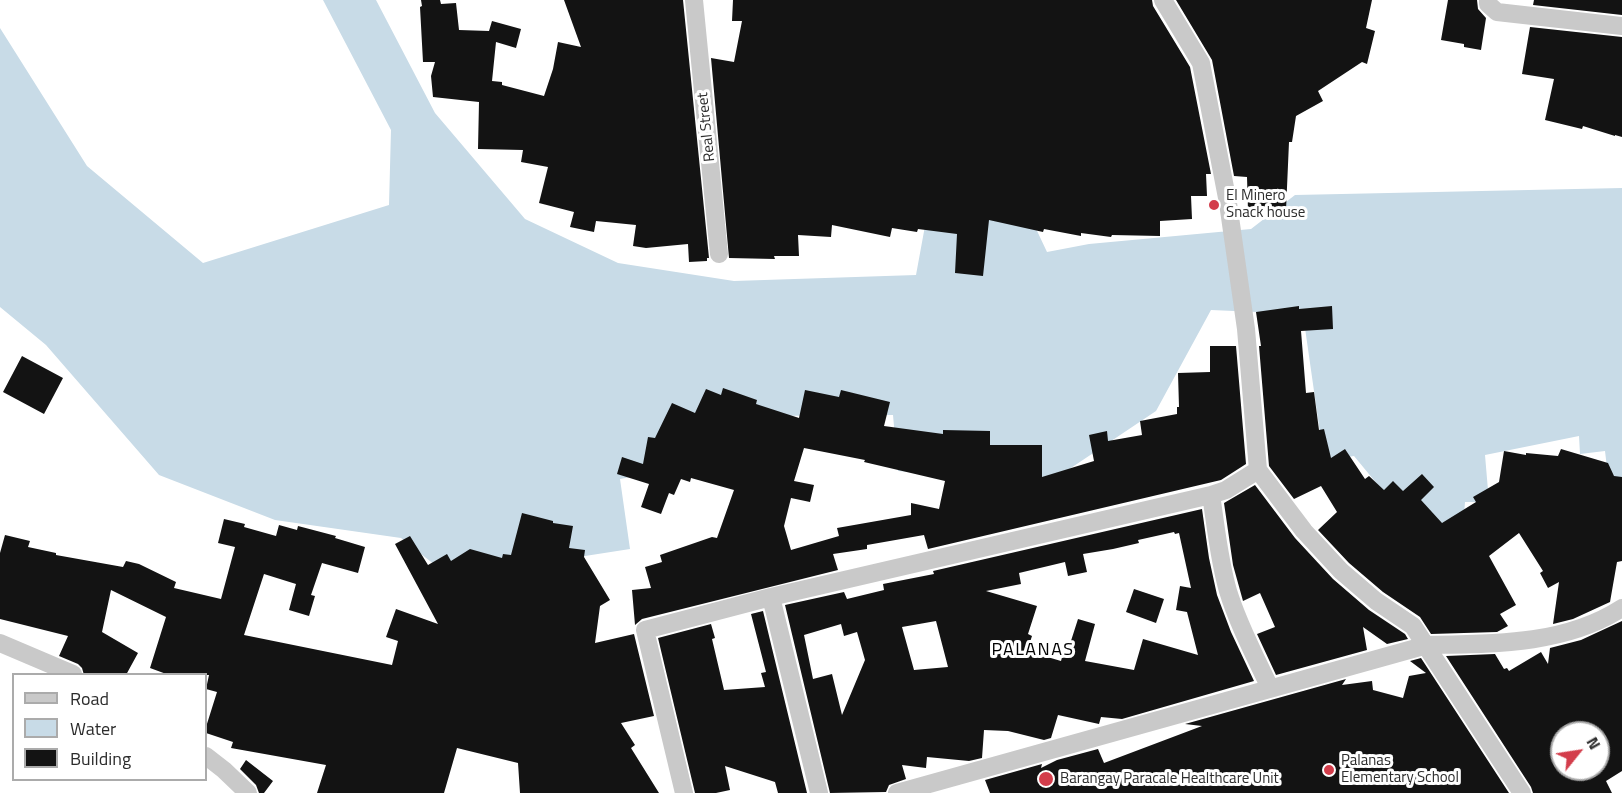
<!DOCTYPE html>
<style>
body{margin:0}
#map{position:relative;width:1622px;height:793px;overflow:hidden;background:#fff;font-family:"Titillium Web",sans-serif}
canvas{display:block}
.legend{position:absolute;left:12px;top:673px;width:195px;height:108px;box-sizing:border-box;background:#fff;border:2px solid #ababab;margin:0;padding:8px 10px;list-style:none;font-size:18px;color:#2c2c2c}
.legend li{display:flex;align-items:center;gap:12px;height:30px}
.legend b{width:30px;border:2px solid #ababab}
.north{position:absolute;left:1550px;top:721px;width:60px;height:60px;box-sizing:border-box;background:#fff;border:2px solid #ababab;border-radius:50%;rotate:60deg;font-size:16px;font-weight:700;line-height:24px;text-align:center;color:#2c2c2c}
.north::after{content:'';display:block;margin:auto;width:21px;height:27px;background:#d33d4b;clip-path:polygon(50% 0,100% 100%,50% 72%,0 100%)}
</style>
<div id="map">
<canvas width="1622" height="793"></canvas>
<ul class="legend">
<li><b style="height:8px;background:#c9c9c9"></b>Road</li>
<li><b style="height:16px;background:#c8dbe7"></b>Water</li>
<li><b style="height:16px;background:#131313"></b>Building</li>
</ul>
<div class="north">N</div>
</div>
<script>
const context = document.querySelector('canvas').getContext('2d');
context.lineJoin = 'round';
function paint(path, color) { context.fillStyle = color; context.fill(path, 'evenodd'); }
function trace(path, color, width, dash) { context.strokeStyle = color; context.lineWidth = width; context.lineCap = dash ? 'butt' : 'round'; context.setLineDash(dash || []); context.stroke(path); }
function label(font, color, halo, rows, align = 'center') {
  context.font = font + ' "Titillium Web",sans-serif'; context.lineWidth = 6; context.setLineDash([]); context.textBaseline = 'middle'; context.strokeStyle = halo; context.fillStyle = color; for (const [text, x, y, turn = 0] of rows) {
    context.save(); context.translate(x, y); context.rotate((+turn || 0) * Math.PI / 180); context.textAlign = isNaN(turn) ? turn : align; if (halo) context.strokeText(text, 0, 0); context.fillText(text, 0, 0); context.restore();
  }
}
paint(new Path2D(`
 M 323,0 L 376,0 L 435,113 L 525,219 L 618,263 L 734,281 L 916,275 L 927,215 L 1030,216 L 1047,252 L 1089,244 L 1251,229 L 1295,195 L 1622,188 L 1622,491 L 1610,493 L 1605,451 L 1580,454 L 1579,436 L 1485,455 L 1489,502 L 1465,502 L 1459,583 L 1354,456 L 1324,461 L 1303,314 L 1211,310 L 1156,411 L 1047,484 L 898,471 L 893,415 L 757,416 L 656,472 L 620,479 L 630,549 L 450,577 L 401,538 L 275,520 L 159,475 L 46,345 L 0,307 L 0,28 L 87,166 L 203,263 L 389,205 L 391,130 Z`), '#c8dbe7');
paint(new Path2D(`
 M 421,0 L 440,0 L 441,4 L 456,3 L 459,30 L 489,31 L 492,21 L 521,29 L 516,48 L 496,42 L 492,81 L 502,82 L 502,85 L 544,96 L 553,69 L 558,42 L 581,47 L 564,0 L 683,0 L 709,258 L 707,258 L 707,261 L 689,262 L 688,244 L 646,248 L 633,246 L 636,225 L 596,221 L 594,232 L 570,227 L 574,212 L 539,203 L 548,167 L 521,162 L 523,150 L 478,149 L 479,102 L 433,97 L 431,76 L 435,62 L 423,62 L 420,7 L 422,6 Z
 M 733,0 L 1152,0 L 1153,6 L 1190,67 L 1211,174 L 1206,174 L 1207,196 L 1191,196 L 1192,219 L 1160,221 L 1160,236 L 1112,235 L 1111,237 L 1081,233 L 1081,236 L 1044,229 L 1043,232 L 989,220 L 983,276 L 955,273 L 957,234 L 918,229 L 917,232 L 892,228 L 890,237 L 832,225 L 831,237 L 798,235 L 799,256 L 774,256 L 775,259 L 729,258 L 711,58 L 734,62 L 742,21 L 732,21 Z
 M 1176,0 L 1372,0 L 1366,28 L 1375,31 L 1367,64 L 1362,62 L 1318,91 L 1323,101 L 1296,116 L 1292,142 L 1289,142 L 1286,210 L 1248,211 L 1247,177 L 1234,176 L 1212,60 Z
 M 1448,0 L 1477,0 L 1478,9 L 1486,18 L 1481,50 L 1464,47 L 1464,44 L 1441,40 Z
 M 1534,0 L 1622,0 L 1622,15 L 1533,5 Z
 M 1530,27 L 1622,37 L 1622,137 L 1615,135 L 1615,136 L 1583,126 L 1582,129 L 1545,120 L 1554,79 L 1522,74 Z
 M 1299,306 L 1299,309 L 1332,306 L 1333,329 L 1301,331 L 1306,393 L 1314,392 L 1319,430 L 1324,429 L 1331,458 L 1345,449 L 1365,479 L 1369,476 L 1384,490 L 1393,481 L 1403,491 L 1422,474 L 1434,487 L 1421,500 L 1442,523 L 1476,502 L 1473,497 L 1499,482 L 1504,451 L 1526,455 L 1526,453 L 1558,456 L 1561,449 L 1608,463 L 1614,476 L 1622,477 L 1622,561 L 1617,562 L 1610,602 L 1573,619 L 1553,624 L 1559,582 L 1548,588 L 1540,573 L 1543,571 L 1519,533 L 1489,556 L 1516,605 L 1500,614 L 1508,626 L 1497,632 L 1431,634 L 1420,617 L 1383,592 L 1349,563 L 1318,530 L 1337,512 L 1321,486 L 1294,499 L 1269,466 L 1259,346 L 1261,346 L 1256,312 Z
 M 1210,346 L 1236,346 L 1246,464 L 1221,480 L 928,549 L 924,535 L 867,545 L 867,549 L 833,554 L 838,570 L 642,619 L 635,625 L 632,590 L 651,588 L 645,567 L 662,562 L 660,555 L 712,537 L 717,538 L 734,490 L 691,478 L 690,482 L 681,479 L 674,495 L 669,493 L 661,514 L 641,507 L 649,484 L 617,474 L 622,457 L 643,464 L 648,437 L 655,438 L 672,403 L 695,413 L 706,389 L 721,395 L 723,388 L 757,400 L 756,404 L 799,418 L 805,390 L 839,397 L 841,390 L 890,402 L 884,426 L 943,434 L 943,430 L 990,431 L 990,445 L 1042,445 L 1042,477 L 1094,461 L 1089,435 L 1107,431 L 1108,441 L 1142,435 L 1140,421 L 1177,414 L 1177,407 L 1179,407 L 1178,373 L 1210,372 ZM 804,448 L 865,460 L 864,462 L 945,481 L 939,509 L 911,503 L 911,515 L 837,528 L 839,536 L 791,550 L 784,526 L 791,498 L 810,502 L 814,485 L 794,481 Z
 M 22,356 L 63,378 L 44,414 L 3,392 Z
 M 1255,485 L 1295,538 L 1333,579 L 1369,610 L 1405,634 L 1408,639 L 1387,644 L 1363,627 L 1367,650 L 1276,675 L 1257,634 L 1275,627 L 1260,593 L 1243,601 L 1233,565 L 1224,503 Z
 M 1202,509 L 1209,558 L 1217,595 L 1231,632 L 1254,681 L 1122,719 L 1101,717 L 1099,724 L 1058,715 L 1051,738 L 1044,740 L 1008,731 L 984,730 L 982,758 L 969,761 L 927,757 L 926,768 L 902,765 L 906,779 L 889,785 L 886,792 L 830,793 L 785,605 L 844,592 L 847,599 L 884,590 L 883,584 L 934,574 L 933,571 ZM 1174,532 L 1175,534 L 1179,533 L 1191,588 L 1180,586 L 1176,610 L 1187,612 L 1198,655 L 1143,639 L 1134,670 L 1085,661 L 1095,624 L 1078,619 L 1070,644 L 1066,643 L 1061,661 L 1027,651 L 1032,636 L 1028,634 L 1037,606 L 986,591 L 1021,584 L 1019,573 L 1065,562 L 1068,576 L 1087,572 L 1083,554 L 1113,549 L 1139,543 L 1138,540 ZM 936,621 L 948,667 L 914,670 L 902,627 ZM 841,624 L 844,636 L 857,632 L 865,660 L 842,715 L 832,674 L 813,679 L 804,635 Z
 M 522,513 L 553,521 L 553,523 L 573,526 L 569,548 L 585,550 L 584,557 L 610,600 L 600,606 L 595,643 L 634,634 L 654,716 L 621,723 L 635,745 L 631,748 L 659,793 L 520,793 L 518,763 L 457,748 L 444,793 L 317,793 L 326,765 L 231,748 L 233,742 L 206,733 L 206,727 L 217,692 L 206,689 L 209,675 L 169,675 L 150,668 L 166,617 L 111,590 L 102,632 L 138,653 L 126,675 L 84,675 L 82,668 L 78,664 L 59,656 L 68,636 L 0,619 L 0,553 L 5,535 L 30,541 L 28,547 L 56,553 L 56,555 L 123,567 L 126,561 L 139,564 L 176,582 L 174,588 L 221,599 L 235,547 L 218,543 L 224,519 L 245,524 L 244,527 L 276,536 L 279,525 L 297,530 L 298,526 L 336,536 L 335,538 L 365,547 L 358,573 L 322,563 L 311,595 L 315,596 L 309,616 L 289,610 L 296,584 L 264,574 L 244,635 L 392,665 L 398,641 L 386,637 L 396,609 L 438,624 L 395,544 L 410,536 L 428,565 L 447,554 L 451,561 L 470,549 L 502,558 L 503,554 L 511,555 Z
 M 1134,589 L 1164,599 L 1156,623 L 1126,612 Z
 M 763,611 L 807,793 L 778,793 L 775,782 L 725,766 L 730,790 L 716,793 L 695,793 L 658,638 L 711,624 L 715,638 L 712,639 L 724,690 L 765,687 L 761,673 L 766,672 L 751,614 Z
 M 1622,621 L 1622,771 L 1606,781 L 1612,793 L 1533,793 L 1531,787 L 1446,656 L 1495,654 L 1504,669 L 1507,668 L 1509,671 L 1541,652 L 1548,664 L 1550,648 L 1581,640 ZM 1562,733 L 1598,733 L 1598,769 L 1562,769 Z
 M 1421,658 L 1509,793 L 990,793 L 985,780 L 1042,764 L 1041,768 L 1057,760 L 1098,749 L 1104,763 L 1202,726 L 1185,724 L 1346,679 L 1342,685 L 1372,681 L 1373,690 L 1403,698 L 1409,676 L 1426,673 L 1410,661 Z
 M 246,760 L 273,781 L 264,793 L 259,793 L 256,785 L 240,769 Z`), '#131313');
trace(new Path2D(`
 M 694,0 L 719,254
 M 1163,0 L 1201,63 L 1228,203 L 1246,329 L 1258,470 L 1304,531 L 1341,571 L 1376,601 L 1413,626 L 1522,793
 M 1488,0 L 1488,4 L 1497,12 L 1622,26
 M 1258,470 L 1226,490 L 1211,495 C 1216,527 1219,560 1228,591 C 1238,624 1255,656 1270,688
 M 0,643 L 73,674
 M 206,756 L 224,770 L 248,793
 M 684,793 L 645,630 L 771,597
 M 819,793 L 771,597 L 1211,495
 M 897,793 L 1427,645 C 1493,644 1565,645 1622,608`), '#c9c9c9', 18);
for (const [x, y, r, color] of [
 [1214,205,6,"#d33d4b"],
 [1329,770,6,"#d33d4b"],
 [1046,779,8,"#d33d4b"]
]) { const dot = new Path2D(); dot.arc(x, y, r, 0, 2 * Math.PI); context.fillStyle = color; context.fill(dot); trace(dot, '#fff', 2); }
label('15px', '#2c2c2c', '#fff', [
 ["Real Street",707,127,-96]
]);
label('15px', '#2c2c2c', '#fff', [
 ["El Minero",1226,196],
 ["Snack house",1226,213],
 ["Palanas",1341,761],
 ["Elementary School",1341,778],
 ["Barangay Paracale Healthcare Unit",1060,779]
], 'left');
context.letterSpacing = '1.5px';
label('18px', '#000', '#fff', [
 ["PALANAS",1033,651]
]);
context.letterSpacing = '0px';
</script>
